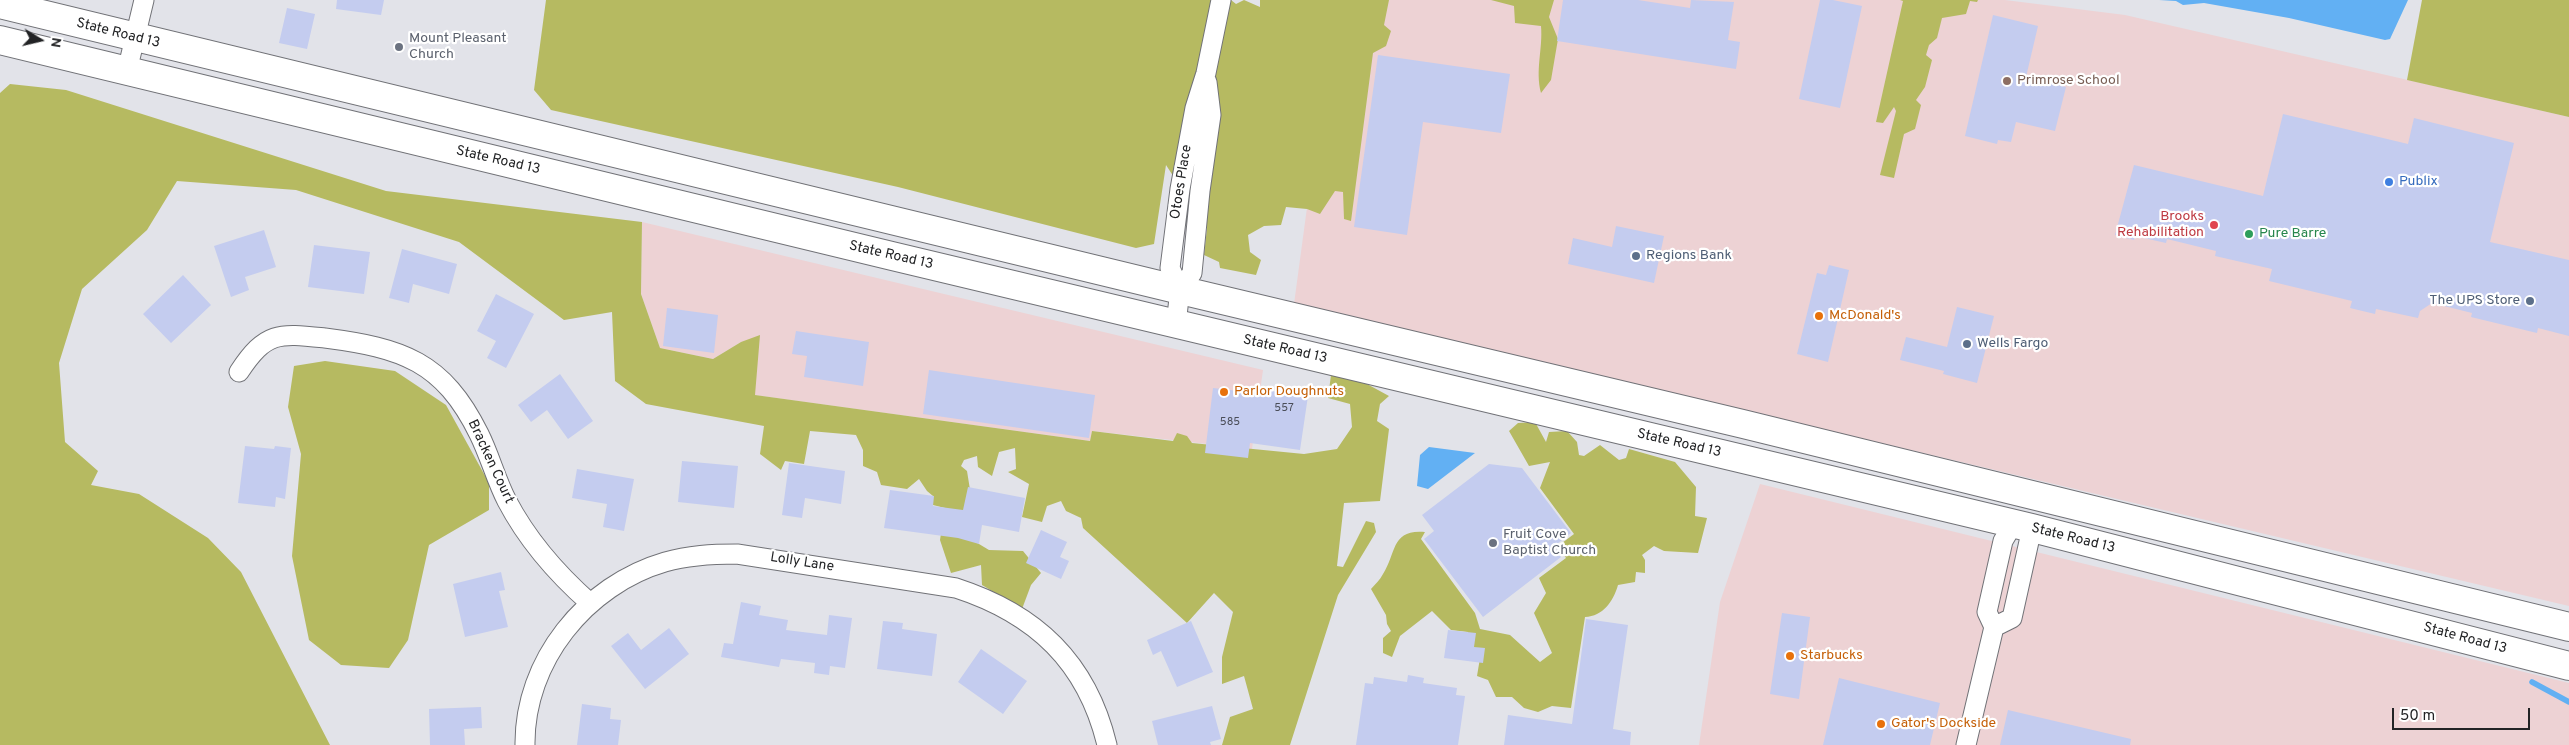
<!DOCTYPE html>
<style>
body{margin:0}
#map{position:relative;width:2569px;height:745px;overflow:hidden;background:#e2e3e9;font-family:Overpass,sans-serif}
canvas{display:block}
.north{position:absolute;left:15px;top:15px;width:50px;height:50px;-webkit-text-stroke:4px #fff;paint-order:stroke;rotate:99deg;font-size:14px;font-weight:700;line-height:20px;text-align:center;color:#222325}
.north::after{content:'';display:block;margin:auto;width:18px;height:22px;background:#222325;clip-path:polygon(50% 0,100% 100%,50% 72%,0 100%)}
.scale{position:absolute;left:2392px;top:708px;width:138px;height:22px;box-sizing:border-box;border:2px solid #222325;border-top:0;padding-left:6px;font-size:15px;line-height:18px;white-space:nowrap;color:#222325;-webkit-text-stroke:4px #fff;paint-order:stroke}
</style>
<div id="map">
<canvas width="2569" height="745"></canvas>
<div class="north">N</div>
<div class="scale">50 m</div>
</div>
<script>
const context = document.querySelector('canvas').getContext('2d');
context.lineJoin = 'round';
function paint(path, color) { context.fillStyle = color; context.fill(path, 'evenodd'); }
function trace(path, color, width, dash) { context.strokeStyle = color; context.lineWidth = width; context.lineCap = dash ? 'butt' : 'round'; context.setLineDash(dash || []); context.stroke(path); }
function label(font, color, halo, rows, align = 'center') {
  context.font = font + ' Overpass,sans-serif'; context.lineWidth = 4.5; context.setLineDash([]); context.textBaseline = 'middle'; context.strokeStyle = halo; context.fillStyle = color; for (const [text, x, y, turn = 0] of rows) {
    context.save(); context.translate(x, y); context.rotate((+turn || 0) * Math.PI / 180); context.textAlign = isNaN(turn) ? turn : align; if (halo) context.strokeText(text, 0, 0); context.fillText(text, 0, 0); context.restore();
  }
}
paint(new Path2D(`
 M 1335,0 L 2005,0 L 2125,15 L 2569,117 L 2569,606 L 1294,304 Z
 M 642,222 L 1263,370 L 1252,449 L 1092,431 L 1090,441 L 754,395 L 741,342 L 713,359 L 660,348 L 641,294 Z
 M 1760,484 L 2569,683 L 2569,745 L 1699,745 L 1720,602 Z`), '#edd2d4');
paint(new Path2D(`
 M 546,0 L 1231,0 L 1236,4 L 1244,0 L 1260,7 L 1260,0 L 1389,0 L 1384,25 L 1391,31 L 1386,46 L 1373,53 L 1351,221 L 1344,219 L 1343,192 L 1335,191 L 1320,214 L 1307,209 L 1286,207 L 1281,225 L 1264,226 L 1248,235 L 1250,252 L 1261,260 L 1256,275 L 1220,268 L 1219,262 L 1204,255 L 1207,228 L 1166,165 L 1154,244 L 1136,248 L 898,187 L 551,110 L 534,90 Z
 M 1491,0 L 1554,0 L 1549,17 L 1558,39 L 1551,80 L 1541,93 C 1535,70 1543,49 1541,26 L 1515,23 L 1514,6 Z
 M 1900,0 L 1978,0 L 1977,2 L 1970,1 L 1966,14 L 1942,18 L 1937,38 L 1929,45 L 1926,55 L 1932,60 L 1925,87 L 1916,100 L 1921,105 L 1915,129 L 1904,134 L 1894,178 L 1880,175 L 1896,111 L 1894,107 L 1883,123 L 1876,122 L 1903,1 Z
 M 2422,0 L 2569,0 L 2569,117 L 2407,80 Z
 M 10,84 L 66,90 L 386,191 L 642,222 L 641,294 L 660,348 L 713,359 L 741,342 L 760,335 L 755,395 L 1090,441 L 1092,431 L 1173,441 L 1177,433 L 1187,436 L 1192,443 L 1304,454 L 1337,449 L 1352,427 L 1350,404 L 1328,398 L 1331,375 L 1367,384 L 1389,396 L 1380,404 L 1377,421 L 1389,429 L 1380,501 L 1344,503 L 1337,566 L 1343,567 L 1366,521 L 1374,523 L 1376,532 L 1338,595 L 1290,745 L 1222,745 L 1230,717 L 1253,709 L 1244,676 L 1222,684 L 1222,657 L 1233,612 L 1214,593 L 1187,623 L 1083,528 L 1081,518 L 1066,511 L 1061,501 L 1047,506 L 1042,522 L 1022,517 L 1029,484 L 1008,472 L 1016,469 L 1015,448 L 999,452 L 992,476 L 978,467 L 977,456 L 964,460 L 961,466 L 967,471 L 971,496 L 974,541 L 989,550 L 1023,551 L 1041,573 L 1031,585 L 1022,609 L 982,585 L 981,565 L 951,573 L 940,540 L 945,508 L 933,505 L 933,496 L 927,491 L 919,479 L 907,489 L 881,485 L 877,472 L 863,466 L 863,450 L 856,435 L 810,431 L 804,464 L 785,461 L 781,470 L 760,454 L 764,426 L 646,404 L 615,381 L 612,312 L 564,320 L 459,242 L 296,190 L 177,181 L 147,230 L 82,289 L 59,363 L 65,442 L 98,471 L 91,485 L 139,494 L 208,538 L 241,572 L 330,745 L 0,745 L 0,93 Z
 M 325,361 L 395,371 L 446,405 L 489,483 L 489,510 L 429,545 L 408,640 L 389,668 L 341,665 L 309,640 L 292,556 L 301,454 L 288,407 L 294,366 Z
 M 1535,422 L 1546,442 L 1549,432 L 1567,431 L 1577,442 L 1579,455 L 1584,456 L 1600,445 L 1619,460 L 1626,458 L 1629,449 L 1675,462 L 1696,487 L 1695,516 L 1707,518 L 1698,553 L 1664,551 L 1654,546 L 1642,555 L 1645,560 L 1645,573 L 1636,572 L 1635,582 L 1618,585 C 1613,602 1603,616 1585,617 L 1571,708 L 1552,706 L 1538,712 L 1524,708 L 1512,697 L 1496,697 L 1488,680 L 1477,676 L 1480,658 L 1469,650 L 1468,632 L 1451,630 L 1432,611 L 1400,636 L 1392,657 L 1383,653 L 1383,638 L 1391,631 L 1387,624 L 1386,615 L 1371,589 C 1375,584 1380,580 1383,574 C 1397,552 1391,529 1425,532 L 1421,539 L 1475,613 L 1480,629 L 1510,635 L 1540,662 L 1552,653 L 1534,613 L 1546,593 L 1539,578 L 1566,558 L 1558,546 L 1574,534 L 1540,488 L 1550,462 L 1529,466 L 1509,431 L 1518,423 Z`), '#b6ba61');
paint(new Path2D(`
 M 2159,0 L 2408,0 L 2390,39 L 2385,40 L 2289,18 L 2204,3 L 2183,5 L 2176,1 Z
 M 1429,447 L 1475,453 L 1428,489 L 1417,486 L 1420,455 Z`), '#62b0f3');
trace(new Path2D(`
 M 2532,682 L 2569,702`), '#62b0f3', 5.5);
paint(new Path2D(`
 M 337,0 L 384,0 L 381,15 L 336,9 Z
 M 1563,0 L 1638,0 L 1690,8 L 1691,0 L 1734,2 L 1728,40 L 1740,42 L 1736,69 L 1557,41 Z
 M 1820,0 L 1833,0 L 1862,6 L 1840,108 L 1799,99 Z
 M 287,8 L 315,14 L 307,49 L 279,43 Z
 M 1993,15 L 2038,26 L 2026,77 L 2066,87 L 2055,131 L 2016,122 L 2011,142 L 1998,140 L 1997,144 L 1965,136 Z
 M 1378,55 L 1510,74 L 1501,133 L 1423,122 L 1407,235 L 1354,227 Z
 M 2283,114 L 2408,144 L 2414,118 L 2514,143 L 2490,242 L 2569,260 L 2569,336 L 2538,328 L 2537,333 L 2471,317 L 2472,313 L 2432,303 L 2420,311 L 2418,318 L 2376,309 L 2375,314 L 2350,308 L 2352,301 L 2269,281 L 2272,269 L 2215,256 L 2216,251 L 2167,239 L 2166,243 L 2135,236 L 2134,240 L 2115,235 L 2134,165 L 2263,196 Z
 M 1616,226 L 1664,236 L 1654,283 L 1568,264 L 1573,238 L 1612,247 Z
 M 264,230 L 276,267 L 245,277 L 249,290 L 231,297 L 214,246 Z
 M 314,245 L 370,252 L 364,294 L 308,287 Z
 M 402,249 L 457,264 L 449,294 L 413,284 L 409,303 L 389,298 Z
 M 1829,265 L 1849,270 L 1828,362 L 1797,354 L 1817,273 L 1826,275 Z
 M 183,275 L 211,305 L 171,343 L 143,314 Z
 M 496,294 L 534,314 L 506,368 L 487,358 L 496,341 L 477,331 Z
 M 1957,307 L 1994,316 L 1977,383 L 1943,374 L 1944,371 L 1900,360 L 1906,337 L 1947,347 Z
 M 667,308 L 718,315 L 714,353 L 663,346 Z
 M 796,331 L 869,342 L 863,386 L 804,377 L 807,356 L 792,354 Z
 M 929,370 L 1095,395 L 1089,438 L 923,414 Z
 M 560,374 L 593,421 L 568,439 L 547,410 L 531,422 L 518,405 Z
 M 1213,388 L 1265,394 L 1265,390 L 1308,396 L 1300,450 L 1250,443 L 1248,458 L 1205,453 Z
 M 245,446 L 274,449 L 275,446 L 291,448 L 285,499 L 276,497 L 275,507 L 238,503 Z
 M 682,461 L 738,466 L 734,508 L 678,502 Z
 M 789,463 L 845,471 L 841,504 L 805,498 L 802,518 L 782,515 Z
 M 1489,464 L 1522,468 L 1571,533 L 1553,547 L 1561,557 L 1483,617 L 1424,539 L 1434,531 L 1422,515 Z
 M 577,469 L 634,479 L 624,531 L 603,527 L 607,504 L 572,498 Z
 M 968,487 L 1025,498 L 1019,532 L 982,525 L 979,544 L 958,538 L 884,528 L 890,490 L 934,496 L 933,506 L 963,510 Z
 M 1041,530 L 1067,542 L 1060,557 L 1069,561 L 1061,579 L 1026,563 Z
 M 501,572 L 505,590 L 499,591 L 508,627 L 465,637 L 453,584 Z
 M 741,602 L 761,606 L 759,615 L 788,620 L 786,630 L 827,635 L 829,615 L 852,618 L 845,668 L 830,666 L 829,675 L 814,673 L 815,663 L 781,659 L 779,667 L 721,657 L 724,643 L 733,644 Z
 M 1782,613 L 1810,617 L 1799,699 L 1770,694 Z
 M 1586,619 L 1628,625 L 1613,729 L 1631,732 L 1630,745 L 1504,745 L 1508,715 L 1572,724 Z
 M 883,621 L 903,623 L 902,629 L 937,634 L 932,676 L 877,669 Z
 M 1191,621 L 1213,672 L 1177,687 L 1161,651 L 1153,655 L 1147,640 Z
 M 669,628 L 689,654 L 645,689 L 611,646 L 628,633 L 641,650 Z
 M 1448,630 L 1476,633 L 1474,647 L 1485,648 L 1483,663 L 1444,658 Z
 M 981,649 L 1027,681 L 1003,714 L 958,682 Z
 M 1408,675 L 1424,678 L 1423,683 L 1457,688 L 1456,695 L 1465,696 L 1458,745 L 1356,745 L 1365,683 L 1373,684 L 1374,677 L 1407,682 Z
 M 1839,678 L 1940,703 L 1930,745 L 1823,745 Z
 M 582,704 L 611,708 L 610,719 L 621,720 L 618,745 L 577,745 Z
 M 1212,706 L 1221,739 L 1210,742 L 1211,745 L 1158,745 L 1152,721 Z
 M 481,707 L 482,728 L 464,729 L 465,745 L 430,745 L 429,709 Z
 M 2008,710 L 2131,739 L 2130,745 L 2000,745 Z`), '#c4ccef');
const street = new Path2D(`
 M 127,71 L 144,0
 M 1180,290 L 1170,268 L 1180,189 L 1195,108 L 1206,73 L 1221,0
 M 1176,324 L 1180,290 L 1192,273 L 1200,191 L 1211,115 L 1207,82
 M 239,372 C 266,331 279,333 325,338 C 402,348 443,361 479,434 C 490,456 496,480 507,501 C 528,541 556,573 590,603
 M 1994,627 L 2012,618 L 2032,528
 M 525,745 C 524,661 586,585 665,562 C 689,555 712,554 737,554 L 956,588 C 1036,614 1087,662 1107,745
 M 1966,745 L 1994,627 L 1987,612 L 2003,541 L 2013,524`);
const primary = new Path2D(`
 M 0,4 L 1180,290 L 1743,424 L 2569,627
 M 0,40 L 892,256 L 2032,528 L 2569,666`);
trace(street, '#717277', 21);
trace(primary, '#717277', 30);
trace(street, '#fff', 19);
trace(primary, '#fff', 28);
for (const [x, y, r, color] of [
 [399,47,5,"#6b7280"],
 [2007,81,5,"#8d6e63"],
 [2389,182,5,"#3f7fe0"],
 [2214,225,5,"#e0444e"],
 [2249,234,5,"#2e9e5b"],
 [1636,256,5,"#5c6f8a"],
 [2530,301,5,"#5c6f8a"],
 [1819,316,5,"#e8710a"],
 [1967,344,5,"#5c6f8a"],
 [1224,392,5,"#e8710a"],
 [1493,543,5,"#6b7280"],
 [1790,656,5,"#e8710a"],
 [1881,724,5,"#e8710a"]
]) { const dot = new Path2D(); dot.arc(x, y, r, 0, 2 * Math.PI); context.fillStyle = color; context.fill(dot); trace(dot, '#fff', 2); }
label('11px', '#4a4d58', null, [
 ["557",1284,409],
 ["585",1230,423]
]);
label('14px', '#222325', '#fff', [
 ["State Road 13",118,34,14],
 ["State Road 13",498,161,13],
 ["Otoes Place",1182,182,-81],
 ["State Road 13",891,256,13],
 ["State Road 13",1285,350,13],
 ["State Road 13",1679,444,13],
 ["Bracken Court",490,462,65],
 ["State Road 13",2073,539,14],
 ["Lolly Lane",802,563,9],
 ["State Road 13",2465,639,15]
]);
label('14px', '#5b616d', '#fff', [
 ["Mount Pleasant",409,39],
 ["Church",409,55],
 ["Fruit Cove",1503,535],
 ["Baptist Church",1503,551]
], 'left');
label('14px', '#785e54', '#fff', [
 ["Primrose School",2017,81]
], 'left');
label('14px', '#366cbe', '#fff', [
 ["Publix",2399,182]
], 'left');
label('14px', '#be3a42', '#fff', [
 ["Brooks",2204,217],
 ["Rehabilitation",2204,233]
], 'right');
label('14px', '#27864d', '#fff', [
 ["Pure Barre",2259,234]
], 'left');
label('14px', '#4e5e75', '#fff', [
 ["Regions Bank",1646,256],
 ["The UPS Store",2520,301,"right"],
 ["Wells Fargo",1977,344]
], 'left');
label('14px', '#c56008', '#fff', [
 ["McDonald's",1829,316],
 ["Parlor Doughnuts",1234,392],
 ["Starbucks",1800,656],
 ["Gator's Dockside",1891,724]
], 'left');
</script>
